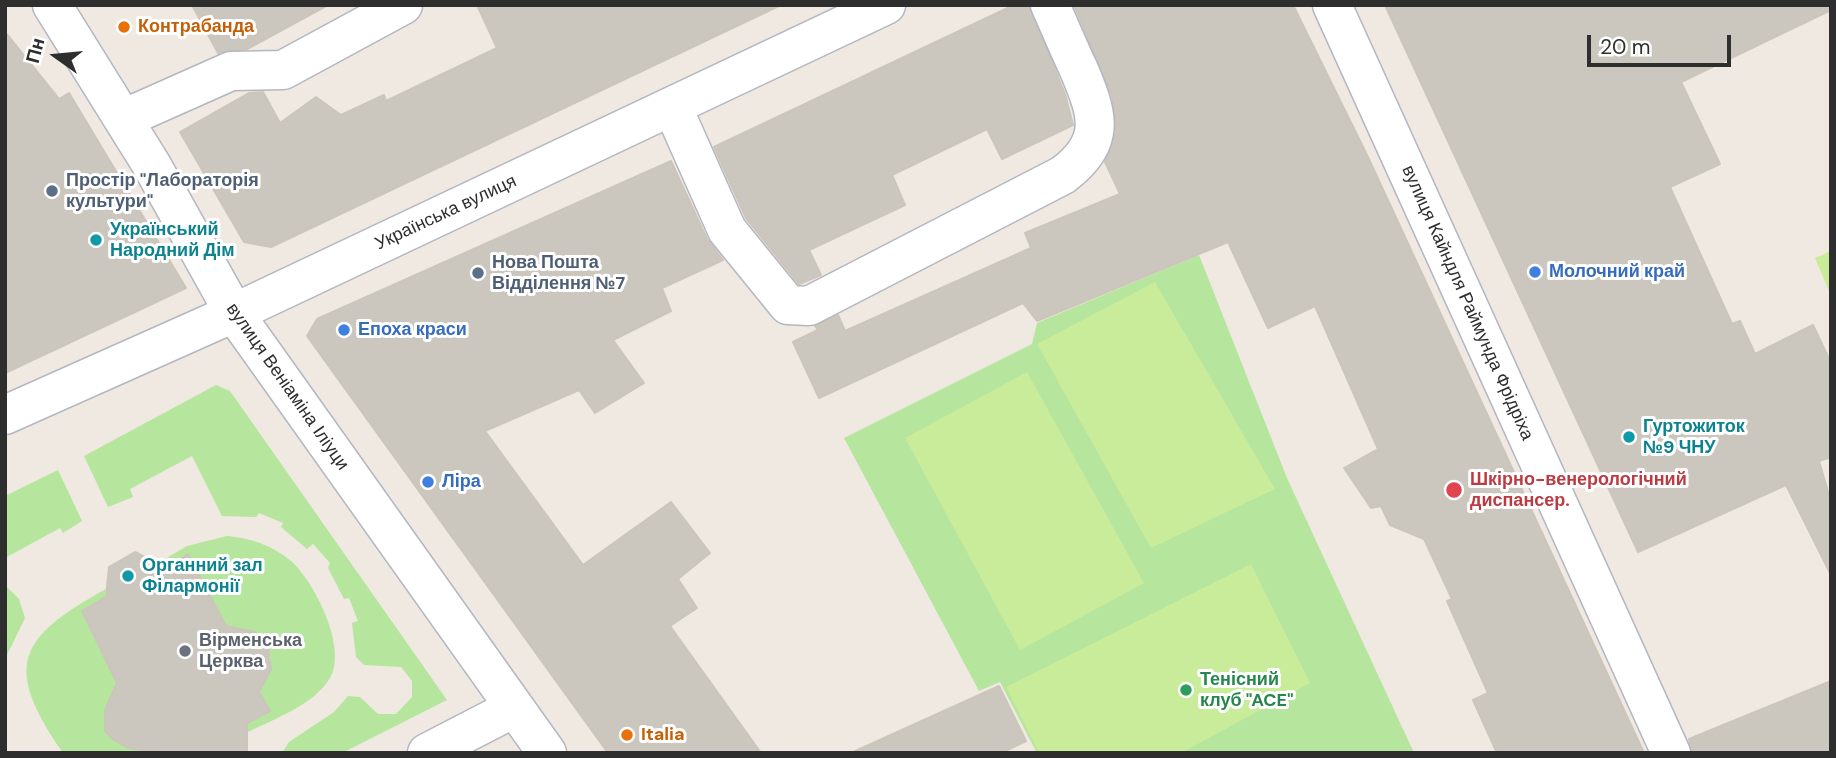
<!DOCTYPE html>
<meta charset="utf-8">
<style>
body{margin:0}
#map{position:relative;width:1836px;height:758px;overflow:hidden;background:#efe9e1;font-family:"DM Sans",sans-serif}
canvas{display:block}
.frame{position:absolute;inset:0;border:7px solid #2e2e2e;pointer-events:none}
.north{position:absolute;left:21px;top:21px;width:70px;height:70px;-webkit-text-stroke:5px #fff;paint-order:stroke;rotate:285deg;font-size:19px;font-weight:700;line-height:28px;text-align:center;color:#2e2e2e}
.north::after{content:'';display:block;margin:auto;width:24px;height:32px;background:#2e2e2e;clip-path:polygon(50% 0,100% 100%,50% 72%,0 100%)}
.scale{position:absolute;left:1587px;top:35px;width:144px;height:32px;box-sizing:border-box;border:4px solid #2e2e2e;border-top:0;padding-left:9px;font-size:21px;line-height:24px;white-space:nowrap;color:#2e2e2e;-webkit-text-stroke:5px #fff;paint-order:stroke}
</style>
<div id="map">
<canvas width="1836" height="758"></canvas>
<div class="frame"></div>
<div class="north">Пн</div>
<div class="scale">20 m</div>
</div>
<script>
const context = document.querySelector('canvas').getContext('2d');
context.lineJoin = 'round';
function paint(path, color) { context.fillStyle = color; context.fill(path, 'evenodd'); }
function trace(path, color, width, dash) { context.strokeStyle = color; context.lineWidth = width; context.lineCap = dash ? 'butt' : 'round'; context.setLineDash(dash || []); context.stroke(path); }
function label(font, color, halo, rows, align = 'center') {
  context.font = font + ' "DM Sans",sans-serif'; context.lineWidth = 6; context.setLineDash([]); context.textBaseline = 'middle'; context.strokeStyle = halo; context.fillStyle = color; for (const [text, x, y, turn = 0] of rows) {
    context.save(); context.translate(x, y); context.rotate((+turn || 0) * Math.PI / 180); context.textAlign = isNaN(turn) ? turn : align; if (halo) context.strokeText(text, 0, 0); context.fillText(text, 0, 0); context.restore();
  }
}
paint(new Path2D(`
 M 1199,255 L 1287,478 L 1414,753 L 1037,753 L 1000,682 L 979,691 L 844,438 L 1032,344 L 1037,323 Z
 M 216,385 L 230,391 L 447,700 L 342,753 L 282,753 L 289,742 L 334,712 L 348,696 L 360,697 L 378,714 L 396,714 L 412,697 L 412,681 L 401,667 L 364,665 L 356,657 L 352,623 L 358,621 L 349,598 L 344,599 L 328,568 L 330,563 L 313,544 L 307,549 L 281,527 L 283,523 L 259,513 L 256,517 L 222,516 L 192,456 L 130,489 L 133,497 L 108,507 L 84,456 Z
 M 58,470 L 82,521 L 63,533 L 60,528 L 5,558 L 5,496 Z
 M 227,536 C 250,538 272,545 291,561 C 314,581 348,648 330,678 C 313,706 273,719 246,733 L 243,725 L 269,711 L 257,689 L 271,669 C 273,643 254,624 229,631 L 189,554 L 166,568 L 158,563 L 187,546 Z
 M 5,585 L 19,599 L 25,618 L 5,659 Z
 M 106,589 L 105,598 L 82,611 L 120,687 C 88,715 109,756 151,745 L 155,753 L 63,753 C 3,666 17,638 106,589 Z`), '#b6e59e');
paint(new Path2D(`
 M 1831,251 L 1831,296 L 1815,258 Z
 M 1155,282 L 1275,489 L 1151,548 L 1037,344 Z
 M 1027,372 L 1144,583 L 1020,650 L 905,438 Z
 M 1251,564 L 1310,683 L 1181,753 L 1039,753 L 1006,687 Z`), '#c9ec9a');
const building = new Path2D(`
 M 192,5 L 328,5 L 247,49 L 218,53 Z
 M 477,5 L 781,5 L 271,247 L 244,242 L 180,132 L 249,93 L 263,92 L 280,123 L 316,97 L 341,115 L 384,95 L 386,101 L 497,48 Z
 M 1014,5 L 1029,5 L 1065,94 L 1073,125 L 1002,159 L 987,129 L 892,175 L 905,205 L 809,250 L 821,275 L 799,284 L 746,218 L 714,147 Z
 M 1074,5 L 1293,5 L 1367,155 L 1644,753 L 1497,753 L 1473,700 L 1488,693 L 1447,601 L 1452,599 L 1424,539 L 1390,525 L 1381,506 L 1371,508 L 1344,468 L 1378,449 L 1315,306 L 1268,328 L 1228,242 L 1037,321 L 1023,303 L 819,398 L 793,342 L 818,330 L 815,326 L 838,315 L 845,331 L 1031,248 L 1025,233 L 1120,194 L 1105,162 L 1116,131 L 1112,96 Z
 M 1385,5 L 1831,5 L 1831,10 L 1681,82 L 1720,164 L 1670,187 L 1732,324 L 1740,321 L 1755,354 L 1813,325 L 1831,363 L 1831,457 L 1819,461 L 1831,502 L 1831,575 L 1786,485 L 1638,552 Z
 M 5,32 L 59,99 L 69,93 L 186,288 L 5,373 Z
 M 671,161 L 707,239 L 723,260 L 662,288 L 671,311 L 613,340 L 644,383 L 595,413 L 579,390 L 485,431 L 583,565 L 671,502 L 710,553 L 678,579 L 697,608 L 670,626 L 761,753 L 608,753 L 307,336 L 317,319 Z
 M 135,552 L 166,568 L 188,554 L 226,626 L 255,632 L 268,648 L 271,669 L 259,692 L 270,711 L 247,723 L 247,753 L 164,753 L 128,748 L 114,740 L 105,731 L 105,710 L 117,683 L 82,611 L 106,597 L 109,567 Z
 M 1831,681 L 1831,753 L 1692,753 L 1689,739 Z
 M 999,686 L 1026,741 L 1001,753 L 851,753 Z`);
paint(building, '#cbc7bf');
trace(building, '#cbc5ba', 2);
const minor = new Path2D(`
 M 52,5 L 151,164 L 234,313 L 547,753
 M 1332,5 L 1671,753
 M 672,106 L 727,230 L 788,305 L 809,306 L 1063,175 C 1107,142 1098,115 1079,70 C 1069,49 1060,27 1050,5
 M 123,119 L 231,71 L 283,70 L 403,5
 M 5,415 L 234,313 L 886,5
 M 427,753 L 514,708`);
trace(minor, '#b4b7c1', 41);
trace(minor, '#fff', 38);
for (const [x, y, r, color] of [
 [124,27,7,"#e8710a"],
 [52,191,7,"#5c6f8a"],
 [96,240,7,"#0f9aa8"],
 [1535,272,7,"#3f7fe0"],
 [478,273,7,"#5c6f8a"],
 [344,330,7,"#3f7fe0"],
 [1629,437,7,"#0f9aa8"],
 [428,482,7,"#3f7fe0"],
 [1454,490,9,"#e0444e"],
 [128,576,7,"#0f9aa8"],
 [185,651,7,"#6b7280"],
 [1186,690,7,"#2e9e5b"],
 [627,735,7,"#e8710a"]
]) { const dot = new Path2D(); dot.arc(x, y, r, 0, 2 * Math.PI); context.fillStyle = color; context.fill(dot); trace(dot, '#fff', 2.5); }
label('bold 18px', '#c56008', '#fff', [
 ["Контрабанда",138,27],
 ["Italia",641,735]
], 'left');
label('bold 18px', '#4e5e75', '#fff', [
 ["Простір \"Лабораторія",66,181],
 ["культури\"",66,202],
 ["Нова Пошта",492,263],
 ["Відділення №7",492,284]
], 'left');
label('18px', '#2e2e2e', '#fff', [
 ["Українська вулиця",446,213,-25],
 ["вулиця Кайндля Раймунда Фрідріха",1467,303,66],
 ["вулиця Веніаміна Іліуци",287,387,55]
]);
label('bold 18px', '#0d838f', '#fff', [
 ["Український",110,230],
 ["Народний Дім",110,251],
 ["Гуртожиток",1643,427],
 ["№9 ЧНУ",1643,448],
 ["Органний зал",142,566],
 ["Філармонії",142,587]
], 'left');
label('bold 18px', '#366cbe', '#fff', [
 ["Молочний край",1549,272],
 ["Епоха краси",358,330],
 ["Ліра",442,482]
], 'left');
label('bold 18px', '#be3a42', '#fff', [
 ["Шкірно-венерологічний",1470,480],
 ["диспансер.",1470,501]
], 'left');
label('bold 18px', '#5b616d', '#fff', [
 ["Вірменська",199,641],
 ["Церква",199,662]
], 'left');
label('bold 18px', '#27864d', '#fff', [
 ["Тенісний",1200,680],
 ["клуб \"ACE\"",1200,701]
], 'left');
</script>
